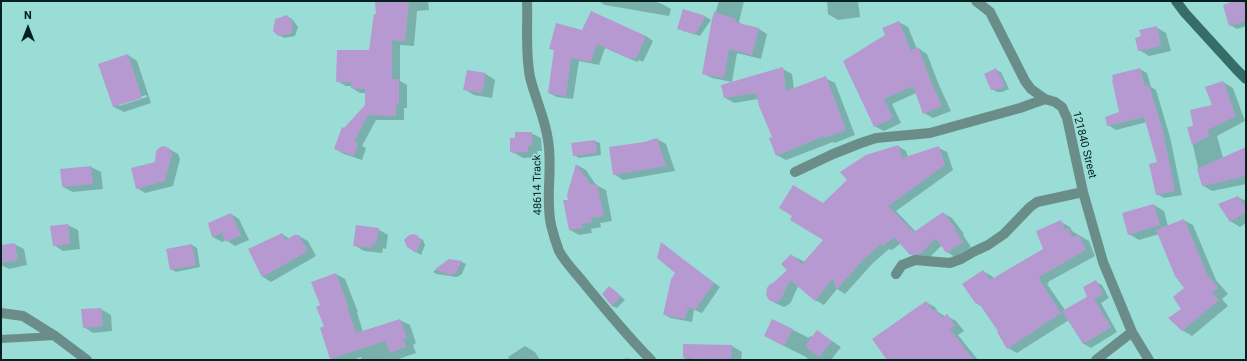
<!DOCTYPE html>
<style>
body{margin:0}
#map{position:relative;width:1247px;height:361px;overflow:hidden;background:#99ddd6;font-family:Roboto,sans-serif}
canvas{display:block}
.frame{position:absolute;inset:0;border:2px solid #05211f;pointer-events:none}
.north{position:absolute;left:8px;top:8px;width:40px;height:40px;-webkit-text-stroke:3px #99ddd6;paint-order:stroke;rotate:0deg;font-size:11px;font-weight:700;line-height:16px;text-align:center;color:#05211f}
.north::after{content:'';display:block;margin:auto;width:14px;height:18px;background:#05211f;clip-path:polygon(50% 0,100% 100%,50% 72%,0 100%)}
</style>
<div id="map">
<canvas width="1247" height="361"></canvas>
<div class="frame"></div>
<div class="north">N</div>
</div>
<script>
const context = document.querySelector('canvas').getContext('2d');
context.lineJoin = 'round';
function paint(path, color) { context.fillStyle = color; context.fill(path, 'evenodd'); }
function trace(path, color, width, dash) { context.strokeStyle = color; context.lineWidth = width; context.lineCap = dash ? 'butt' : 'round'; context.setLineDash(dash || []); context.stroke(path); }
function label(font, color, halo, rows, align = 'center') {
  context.font = font + ' Roboto,sans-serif'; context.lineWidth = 3.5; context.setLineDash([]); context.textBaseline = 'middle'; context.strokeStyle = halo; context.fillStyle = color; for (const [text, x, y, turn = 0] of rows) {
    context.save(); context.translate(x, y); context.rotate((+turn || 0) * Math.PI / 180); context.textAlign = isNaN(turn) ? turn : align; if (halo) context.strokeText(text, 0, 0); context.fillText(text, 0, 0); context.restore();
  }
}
paint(new Path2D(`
 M 384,1 L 428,1 L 429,10 L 417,11 L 414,46 L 400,45 L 400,81 L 407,85 L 407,108 L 404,108 L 404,120 L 376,120 L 362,146 L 366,148 L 362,160 L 344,154 L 335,149 L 345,130 L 366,105 L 366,93 L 360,93 L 352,88 L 352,86 L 346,86 L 337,81 L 370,51 L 377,15 Z
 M 598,1 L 653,1 L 662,4 L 671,9 L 669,16 L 605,5 Z
 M 719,1 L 744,1 L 739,22 L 743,25 L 759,29 L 767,34 L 761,59 L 737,53 L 732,82 L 712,78 L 704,74 L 713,20 Z
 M 781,1 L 803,1 L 803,2 L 783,2 Z
 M 827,1 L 858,1 L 860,17 L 838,20 L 828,14 Z
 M 1237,1 L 1246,1 L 1246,26 L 1237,29 L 1230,25 Z
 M 684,10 L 706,17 L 711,20 L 700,36 L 683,31 L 678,28 Z
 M 287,16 L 292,19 L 298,27 L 295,36 L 284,38 L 279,35 Z
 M 899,22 L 908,27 L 917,49 L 918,48 L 927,54 L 939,85 L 951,111 L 933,118 L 924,113 L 916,93 L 892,104 L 901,123 L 884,131 L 874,126 Z
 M 1156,27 L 1166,33 L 1171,51 L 1149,56 L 1139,50 L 1142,37 Z
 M 583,31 L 646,36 L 653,41 L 643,62 L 639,60 L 637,62 L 605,48 L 599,65 L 579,61 L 573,99 L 557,97 L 549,93 L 555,51 L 550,48 Z
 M 128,55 L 137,61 L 151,103 L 124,112 L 114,107 ZM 146,95 L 147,97 L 119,106 L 119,104 Z
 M 783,69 L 792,74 L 794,89 L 825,78 L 835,83 L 855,135 L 835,143 L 833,142 L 786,160 L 777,155 L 773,138 L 758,99 L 734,103 L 724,97 Z
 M 1140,69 L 1147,73 L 1151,87 L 1156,90 L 1170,137 L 1182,195 L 1164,198 L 1157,194 L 1158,163 L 1147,122 L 1116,130 L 1108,125 L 1121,112 Z
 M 996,70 L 1001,72 L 1009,89 L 1002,92 L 997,92 L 992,89 Z
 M 486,74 L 495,80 L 492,98 L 474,95 L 464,89 Z
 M 1223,82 L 1233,88 L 1245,121 L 1217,136 L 1223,158 L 1246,148 L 1246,184 L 1212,191 L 1202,185 L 1189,128 L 1195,126 L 1213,105 Z
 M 531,133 L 541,138 L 542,151 L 537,151 L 538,157 L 523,158 L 511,151 L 516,139 Z
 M 657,139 L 666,144 L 675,171 L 623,180 L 614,174 Z
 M 595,141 L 600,143 L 601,155 L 579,158 L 574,155 Z
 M 898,146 L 906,151 L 908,157 L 939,148 L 947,152 L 953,170 L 896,211 L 916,232 L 943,213 L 952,218 L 964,234 L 963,235 L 971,247 L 955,257 L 947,252 L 942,245 L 929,258 L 920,259 L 911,254 L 901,243 L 892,250 L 889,249 L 872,264 L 845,294 L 837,289 L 824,305 L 815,300 L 798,286 L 791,302 L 788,305 L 784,307 L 775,303 L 767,295 L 767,290 L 770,286 L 789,270 L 791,255 L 805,262 L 825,240 L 823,204 Z
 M 169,149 L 178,154 L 180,159 L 173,186 L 145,193 L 137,188 L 156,162 Z
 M 577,165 L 586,170 L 596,185 L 606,190 L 612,221 L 600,223 L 601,227 L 591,229 L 592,233 L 579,235 L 570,230 L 568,195 Z
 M 91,167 L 101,172 L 103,189 L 73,192 L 63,187 Z
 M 1238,197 L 1246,201 L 1246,223 L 1240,227 L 1230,221 Z
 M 1154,205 L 1164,211 L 1168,226 L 1183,220 L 1193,225 L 1216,280 L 1228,294 L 1222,299 L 1228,306 L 1192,336 L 1182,330 L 1182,309 L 1186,288 L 1159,234 L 1139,240 L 1129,234 Z
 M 231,214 L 239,219 L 249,240 L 235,246 L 226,240 L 222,242 L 213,237 L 209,224 Z
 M 1061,222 L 1070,227 L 1072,231 L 1089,241 L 1095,256 L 1048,282 L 1049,283 L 1047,284 L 1065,310 L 1089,297 L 1096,282 L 1102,285 L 1109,298 L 1101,303 L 1117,332 L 1091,348 L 1084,344 L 1069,320 L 1017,353 L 1008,348 L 999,332 L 982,307 L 976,303 L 983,271 L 993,277 L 994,279 L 1045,249 Z
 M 68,225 L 78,230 L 80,249 L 63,251 L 54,245 Z
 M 378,229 L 388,235 L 386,249 L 383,248 L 382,253 L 364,251 L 354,245 Z
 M 282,234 L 290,239 L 299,236 L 308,241 L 316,256 L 271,282 L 263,277 L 250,250 Z
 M 414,235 L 423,240 L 425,245 L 421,255 L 416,252 Z
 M 14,244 L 24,249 L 27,265 L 9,269 L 1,265 L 1,246 Z
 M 662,244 L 720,287 L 702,313 L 694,310 L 692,322 L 670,318 L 664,314 L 677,273 Z
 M 192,245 L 197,248 L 200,267 L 176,272 L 171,269 Z
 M 451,260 L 462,262 L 466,264 L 462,274 L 459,276 L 456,277 L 437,274 L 433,272 L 447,261 Z
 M 336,274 L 345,279 L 358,312 L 357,312 L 363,332 L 400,320 L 410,325 L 416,343 L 413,345 L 416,353 L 396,360 L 362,360 L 361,357 L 352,360 L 334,360 L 331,358 L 321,306 Z
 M 609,287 L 614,290 L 625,300 L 617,308 L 612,306 L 603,294 Z
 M 926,302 L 935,307 L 938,312 L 946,317 L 947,316 L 956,321 L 964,331 L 958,335 L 978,360 L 888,360 Z
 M 101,309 L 111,315 L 112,331 L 93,333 L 84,327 Z
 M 773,320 L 809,338 L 810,336 L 813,337 L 817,331 L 841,347 L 831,360 L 805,360 L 808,358 L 774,341 Z
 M 684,345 L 732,346 L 742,352 L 741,360 L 688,360 L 684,358 Z
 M 525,346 L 535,352 L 540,360 L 510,360 L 508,357 Z
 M 628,358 L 631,360 L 619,360 Z`), '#0003');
paint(new Path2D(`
 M 375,1 L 409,1 L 405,42 L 392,40 L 392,79 L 399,79 L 399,104 L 396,104 L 396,116 L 368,115 L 354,141 L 358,143 L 354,156 L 334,149 L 342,127 L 344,128 L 365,105 L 365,89 L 351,88 L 351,82 L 336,82 L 337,50 L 369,50 L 374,14 L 376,14 Z
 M 1234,1 L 1243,1 L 1246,9 L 1246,21 L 1229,26 L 1223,5 Z
 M 683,9 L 706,16 L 695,34 L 677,29 Z
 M 591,11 L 646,36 L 636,59 L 631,57 L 630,59 L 597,44 L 591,62 L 571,58 L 566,96 L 548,93 L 554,50 L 549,49 L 556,23 L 582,30 Z
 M 714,12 L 736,19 L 735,22 L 759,28 L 752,55 L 729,49 L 724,78 L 702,74 L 712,19 Z
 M 287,15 L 293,23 L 291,34 L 278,36 L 273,31 L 275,19 Z
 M 899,21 L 911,51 L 918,47 L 930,79 L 942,106 L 923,114 L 913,86 L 884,99 L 893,118 L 874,127 L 843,61 L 885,35 L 882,28 Z
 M 1157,26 L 1161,46 L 1138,51 L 1135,38 L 1141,36 L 1139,30 Z
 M 128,54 L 142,98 L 113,107 L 98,64 Z
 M 783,67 L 786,91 L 826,76 L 846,130 L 824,138 L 824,136 L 776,156 L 769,138 L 772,137 L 759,106 L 756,93 L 724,98 L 721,85 Z
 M 996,68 L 1005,86 L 997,90 L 991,90 L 984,74 Z
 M 1140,68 L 1145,86 L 1149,85 L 1163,132 L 1175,191 L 1156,195 L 1149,164 L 1157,162 L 1144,117 L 1107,126 L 1105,117 L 1119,112 L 1112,80 L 1113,79 L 1112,75 Z
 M 467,70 L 486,73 L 482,93 L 463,90 Z
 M 1223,81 L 1236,116 L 1208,130 L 1209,136 L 1192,145 L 1187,127 L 1193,126 L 1190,110 L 1212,105 L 1205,87 Z
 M 515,132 L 532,132 L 532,146 L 528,146 L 528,152 L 512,153 L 512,152 L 510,152 L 510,138 L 515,138 Z
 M 657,138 L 666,166 L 613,175 L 609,147 L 644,142 Z
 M 595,140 L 597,153 L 573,156 L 571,143 Z
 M 898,145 L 902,158 L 939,146 L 945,165 L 888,206 L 914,232 L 943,212 L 956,229 L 955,230 L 963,242 L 946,253 L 936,238 L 920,254 L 910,255 L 894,237 L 883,246 L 881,244 L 863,260 L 836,290 L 833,278 L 815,301 L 790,280 L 781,299 L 775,303 L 769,300 L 766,295 L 767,288 L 769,285 L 773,283 L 787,270 L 781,264 L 791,254 L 797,260 L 800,258 L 798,261 L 802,264 L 823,240 L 790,220 L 792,216 L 779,208 L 793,185 L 823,203 L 847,180 L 840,172 L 866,155 Z
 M 164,146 L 169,148 L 172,154 L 165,181 L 136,189 L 131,168 L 155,162 L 156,151 L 160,147 Z
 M 1246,147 L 1246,175 L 1238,178 L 1202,186 L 1197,169 Z
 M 576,164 L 591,185 L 597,184 L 604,216 L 591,218 L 592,222 L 582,224 L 583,228 L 569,230 L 563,200 L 568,200 L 567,195 Z
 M 91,166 L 93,184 L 62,187 L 60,169 Z
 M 1238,196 L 1246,208 L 1246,212 L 1230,222 L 1218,204 Z
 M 1154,204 L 1160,225 L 1128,235 L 1122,213 Z
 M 231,213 L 241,235 L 226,242 L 222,233 L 212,237 L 208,223 Z
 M 1184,219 L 1207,274 L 1218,288 L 1212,293 L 1219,300 L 1182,331 L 1168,318 L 1181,309 L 1173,297 L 1184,288 L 1175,276 L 1156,230 Z
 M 1061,220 L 1065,230 L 1069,228 L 1072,237 L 1079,235 L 1086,250 L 1039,277 L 1040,278 L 1039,279 L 1061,313 L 1007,349 L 997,332 L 998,331 L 978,302 L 976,304 L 962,284 L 983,270 L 990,280 L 1043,249 L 1036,231 Z
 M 68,224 L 70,244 L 53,246 L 50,226 Z
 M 356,225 L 379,228 L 376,244 L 373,243 L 372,248 L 353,246 Z
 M 282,233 L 286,240 L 294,235 L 299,235 L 308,251 L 262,277 L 248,249 Z
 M 414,234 L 418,236 L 421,241 L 416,253 L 407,247 L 404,240 L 409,235 Z
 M 661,242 L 714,283 L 695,310 L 688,307 L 685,319 L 663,315 L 671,279 L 675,273 L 657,258 Z
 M 15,243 L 18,260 L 1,263 L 1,245 Z
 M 192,244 L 196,265 L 170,270 L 166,249 Z
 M 449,259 L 462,261 L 457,271 L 454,274 L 448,275 L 435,269 Z
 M 336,273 L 348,306 L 347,307 L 356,333 L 400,319 L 407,338 L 403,339 L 406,347 L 390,353 L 385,341 L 330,359 L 320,328 L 324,326 L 316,307 L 320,305 L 311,282 Z
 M 1096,280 L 1103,294 L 1094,299 L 1111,327 L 1083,344 L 1062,311 L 1087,297 L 1083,287 Z
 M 609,286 L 621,296 L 612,306 L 602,294 Z
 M 926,301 L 933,311 L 936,309 L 942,318 L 947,314 L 955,325 L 950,329 L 974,360 L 887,360 L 872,339 Z
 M 101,308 L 103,326 L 83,328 L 81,309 Z
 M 772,319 L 793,329 L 784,346 L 764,336 Z
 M 817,330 L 832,341 L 819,357 L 805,346 Z
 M 683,344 L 732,345 L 731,360 L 691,360 L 692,358 L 683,358 Z`), '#b799d2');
trace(new Path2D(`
 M 1,339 L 55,336`), '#6a8d89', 8);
trace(new Path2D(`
 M 527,1 C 528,26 525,52 530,77 C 535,98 545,118 548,140 C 553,169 545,197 551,225 C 553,233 556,243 559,251 C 566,264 578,275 587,287 C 608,312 628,337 651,360
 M 976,1 L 990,12 L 1025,81 L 1031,89 L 1045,99
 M 795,172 L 833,154 L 861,143 L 876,138 L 930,133 L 1020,108 L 1045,99 L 1055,102 L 1062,107 L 1067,118 L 1083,192 L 1103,262 L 1132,332 L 1149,360
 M 896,274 L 902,265 L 915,260 L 950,263 L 961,259 L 973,252 L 988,245 L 1004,234 L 1030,207 L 1037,202 L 1083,192
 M 1,313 L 23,316 L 55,336 L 87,360
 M 1096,360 L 1132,332`), '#6a8d89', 10);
trace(new Path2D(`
 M 1176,1 L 1185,13 L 1236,69 L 1246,79`), '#366d68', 10);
label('11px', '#05211f', '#99ddd6', [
 ["121840 Street",1084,145,76],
 ["48614 Track",538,185,-91]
]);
</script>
